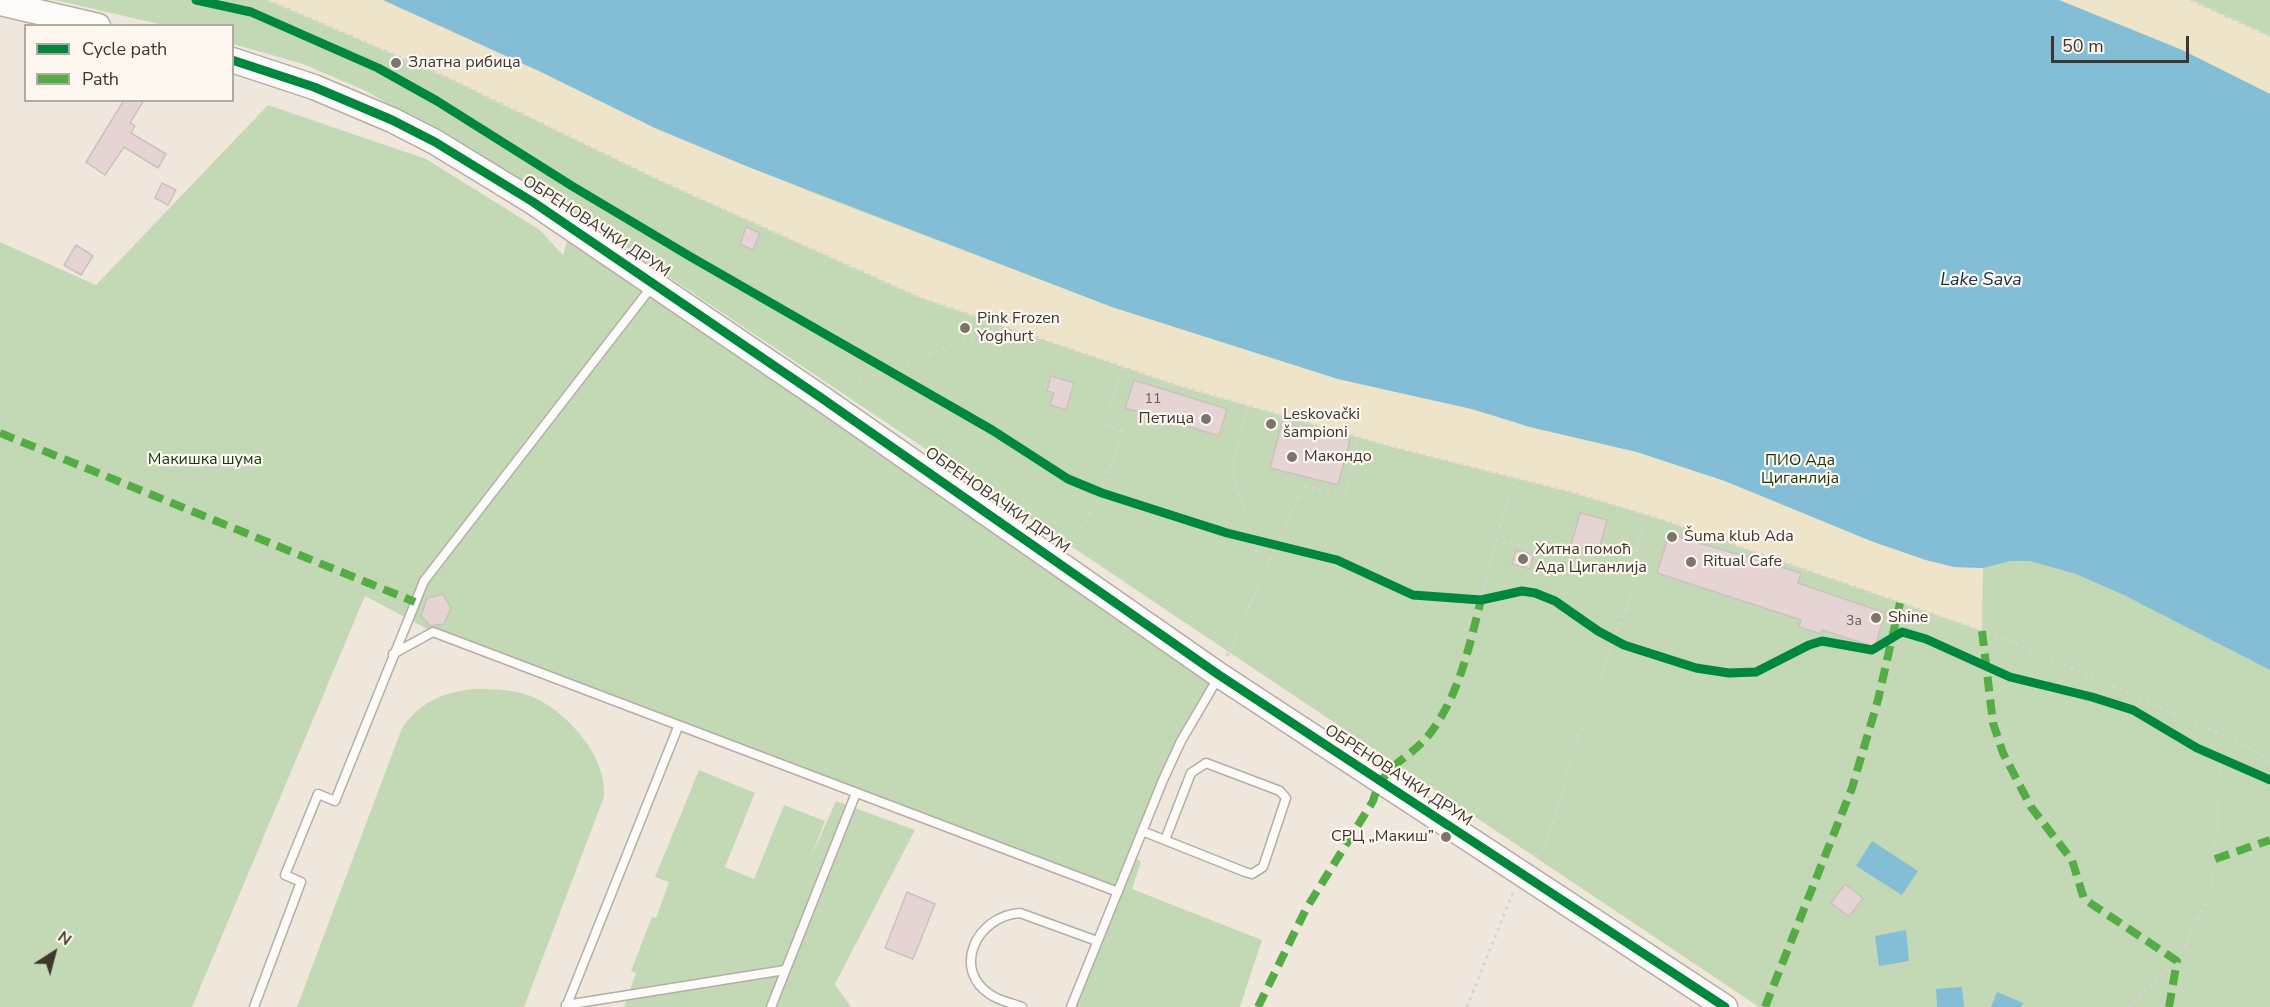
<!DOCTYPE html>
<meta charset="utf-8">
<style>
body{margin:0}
#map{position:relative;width:2270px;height:1007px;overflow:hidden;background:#f0e7dc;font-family:"Nunito Sans",sans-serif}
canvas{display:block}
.legend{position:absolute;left:24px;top:24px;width:210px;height:78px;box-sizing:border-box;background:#fef7ef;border:2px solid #b1aaa2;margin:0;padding:8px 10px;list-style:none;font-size:18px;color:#3d372f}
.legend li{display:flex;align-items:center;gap:12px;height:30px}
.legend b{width:30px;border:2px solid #b1aaa2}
.north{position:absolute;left:24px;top:923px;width:60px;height:60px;-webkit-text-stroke:4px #fef7ef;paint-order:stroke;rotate:36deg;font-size:16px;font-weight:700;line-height:24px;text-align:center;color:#3d372f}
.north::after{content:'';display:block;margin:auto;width:21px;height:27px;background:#3d372f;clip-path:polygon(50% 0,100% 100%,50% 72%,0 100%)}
.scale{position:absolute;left:2051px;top:36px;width:138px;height:27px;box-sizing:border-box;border:3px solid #3d372f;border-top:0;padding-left:8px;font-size:18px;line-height:21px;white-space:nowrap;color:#3d372f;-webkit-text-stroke:4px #fef7ef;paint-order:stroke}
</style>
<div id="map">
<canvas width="2270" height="1007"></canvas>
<ul class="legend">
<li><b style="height:8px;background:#00873e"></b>Cycle path</li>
<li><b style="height:8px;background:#55ac45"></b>Path</li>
</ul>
<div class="north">N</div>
<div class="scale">50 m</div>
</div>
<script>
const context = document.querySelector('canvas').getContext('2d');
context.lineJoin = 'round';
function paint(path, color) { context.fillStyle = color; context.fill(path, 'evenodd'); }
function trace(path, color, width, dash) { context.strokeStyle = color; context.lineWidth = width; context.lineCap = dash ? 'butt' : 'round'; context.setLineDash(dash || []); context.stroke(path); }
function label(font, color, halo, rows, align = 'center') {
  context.font = font + ' "Nunito Sans",sans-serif'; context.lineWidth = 4.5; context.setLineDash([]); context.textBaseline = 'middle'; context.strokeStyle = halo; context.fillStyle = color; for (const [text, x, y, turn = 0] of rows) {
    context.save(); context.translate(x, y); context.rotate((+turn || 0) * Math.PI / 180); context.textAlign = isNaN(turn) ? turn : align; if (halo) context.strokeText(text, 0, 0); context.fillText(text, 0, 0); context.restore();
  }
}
paint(new Path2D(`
 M 55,0 L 2270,0 L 2270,1007 L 1759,1007 L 551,198 L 366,91 L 303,64 L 233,44 L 232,26 L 163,25 Z
 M 268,105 L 426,159 L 540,230 L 563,255 L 571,227 L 1219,675 L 1181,741 L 1132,856 L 1141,862 L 1132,889 L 1262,940 L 1240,1007 L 1071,1007 L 1118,892 L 433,632 L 365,596 L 192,1007 L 0,1007 L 0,242 L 96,285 Z
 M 474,689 C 495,689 519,689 537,699 C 570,715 608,759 604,797 L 524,1007 L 297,1007 L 402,728 C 420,702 443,692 474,689 Z
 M 699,770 L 755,793 L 725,867 L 754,879 L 784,805 L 825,821 L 810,859 L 836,801 L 915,830 L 835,984 L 851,1007 L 624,1007 L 636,973 L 631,971 L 652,917 L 656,918 L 669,882 L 655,877 Z`), '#c3d9b6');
paint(new Path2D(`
 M 267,0 L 383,0 L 539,71 L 655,128 L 816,194 L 1112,307 L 1338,379 L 1472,409 L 1530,427 L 1637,452 L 1725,481 L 1871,541 L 1926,560 L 1954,567 L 1983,568 L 1982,631 L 1656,518 L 1573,493 L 1391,447 L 1178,386 L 918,297 L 660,181 L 448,78 Z
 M 2059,0 L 2191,0 L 2270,36 L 2270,94 L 2182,50 Z`), '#ede4ca');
paint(new Path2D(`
 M 383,0 L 2059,0 L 2182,50 L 2270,94 L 2270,670 L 2124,595 L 2076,574 L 2030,561 L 2010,561 L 1983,568 L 1954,567 L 1926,560 L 1871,541 L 1725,481 L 1637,452 L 1530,427 L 1472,409 L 1338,379 L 1112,307 L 746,166 L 655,128 L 539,71 Z
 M 1872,841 L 1918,871 L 1902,895 L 1856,866 Z
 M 1906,930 L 1909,961 L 1879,966 L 1875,936 Z
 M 1962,987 L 1964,1007 L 1937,1007 L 1936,989 Z
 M 1997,992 L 2023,1003 L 2021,1007 L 1991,1007 Z`), '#83bdd6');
const building = new Path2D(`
 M 124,100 L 144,100 L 130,123 L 135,126 L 131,133 L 166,154 L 158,168 L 124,147 L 105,175 L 86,162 Z
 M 162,183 L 176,190 L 168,205 L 155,198 Z
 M 746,227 L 760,233 L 753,250 L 740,244 Z
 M 76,245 L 93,256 L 81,275 L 64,265 Z
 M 1051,376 L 1074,383 L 1066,410 L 1050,405 L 1054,393 L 1047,391 Z
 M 1134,380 L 1227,409 L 1219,436 L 1171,421 L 1170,426 L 1154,421 L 1155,417 L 1125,408 Z
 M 1282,423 L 1350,440 L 1338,485 L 1270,468 Z
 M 1580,513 L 1607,520 L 1598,552 L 1571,545 Z
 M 1669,534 L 1801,573 L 1798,583 L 1885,613 L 1875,647 L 1822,630 L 1821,634 L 1799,627 L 1801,620 L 1657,573 Z
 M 1516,550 L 1534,555 L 1530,569 L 1512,564 Z
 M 443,594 L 451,608 L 444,624 L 430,626 L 421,616 L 427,598 Z
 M 1845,884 L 1863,898 L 1849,917 L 1831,903 Z
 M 907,892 L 935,904 L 913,959 L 885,948 Z`);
paint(building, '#e5d4d3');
trace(building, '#cac1bd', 1.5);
const lane = new Path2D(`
 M 393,654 L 433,632 L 1118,892
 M 1142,831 L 1245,872 L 1252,874 L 1263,867 L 1286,798 L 1280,791 L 1206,763 L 1191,773 L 1165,840
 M 566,1005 L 785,970
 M 254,1007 L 301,882 L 285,875 L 318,794 L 335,801 L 424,581 L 653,285
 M 566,1007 L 678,727
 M 771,1007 L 856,793
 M 1022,1007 C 1012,1003 1000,1001 991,995 C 951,970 976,916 1020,913 L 1097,941
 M 1071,1007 L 1163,780 L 1181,741 L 1218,678`);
const secondary = new Path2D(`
 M 0,3 L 98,26
 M 232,60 L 314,87 L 392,120 L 435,142 L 533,202 L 820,397 L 1219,675 L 1725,1007`);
trace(lane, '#b4ada5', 11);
trace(secondary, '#b4ada5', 27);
trace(new Path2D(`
 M 267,0 L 448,78 L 660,181 L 918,297 L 1178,386 L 1391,447 L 1573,493 L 1656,518 L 2013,642 L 2216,732 L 2257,752 L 2270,761
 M 2191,0 L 2270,36
 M 844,387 L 1003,326
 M 1248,406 L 1231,470 L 1263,571
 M 1496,540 L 1538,550
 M 1068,546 C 1097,508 1109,476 1122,431 L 1105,425 L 1123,366
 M 1481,600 L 1493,550 L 1515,479
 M 1227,656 L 1303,486 L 1344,496 L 1359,437
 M 1537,857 L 1543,850 L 1555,819 L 1571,757 L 1631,595 L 1636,552 L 1647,516
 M 1467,1007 L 1513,892
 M 2129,1007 L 2137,997 L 2177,961 L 2210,894 L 2215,859 L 2220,759`), '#d5d3cf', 3, [3, 4.5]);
trace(lane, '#fdfbfa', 8);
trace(secondary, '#fdfbfa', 24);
trace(new Path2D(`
 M 0,433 L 415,602
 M 1982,631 L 1993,723 L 2003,753 L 2031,807 L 2072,860 L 2084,899 L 2177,961 L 2169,1007
 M 2215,859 L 2270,840
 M 1258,1007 L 1306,909 L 1373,801 C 1383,764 1406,762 1428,736 C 1459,697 1469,647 1481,600
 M 1765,1007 L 1852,788 L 1878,700 L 1900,603`), '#55ac45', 8, [15, 8]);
trace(new Path2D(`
 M 196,0 L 251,12 L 378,68 L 437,101 L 572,186 L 691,257 L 992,430 L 1068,479 L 1102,493 L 1227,533 L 1337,560 L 1413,595 L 1481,600 L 1522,591 L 1535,593 L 1555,601 L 1598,631 L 1624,645 L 1696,668 L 1729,673 L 1756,672 L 1809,645 L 1822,641 L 1872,650 L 1902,632 L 1926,639 L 2010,677 L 2092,697 L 2133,710 L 2197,748 L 2270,780
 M 232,60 L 314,87 L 392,120 L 435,142 L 533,202 L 820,397 L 1219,675 L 1725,1007`), '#00873e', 9);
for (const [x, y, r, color] of [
 [396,63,6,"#7c756c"],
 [965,328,6,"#7c756c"],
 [1206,419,6,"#7c756c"],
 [1271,424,6,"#7c756c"],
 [1292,457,6,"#7c756c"],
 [1672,537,6,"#7c756c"],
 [1523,559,6,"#7c756c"],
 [1691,562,6,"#7c756c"],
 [1876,618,6,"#7c756c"],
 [1446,837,6,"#7c756c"]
]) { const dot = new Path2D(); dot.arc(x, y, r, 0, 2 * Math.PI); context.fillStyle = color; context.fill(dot); trace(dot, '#fef7ef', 2); }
label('14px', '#685f59', null, [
 ["11",1153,400],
 ["3a",1854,622]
]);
label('16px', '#3d372f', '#fef7ef', [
 ["Златна рибица",408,63],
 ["Pink Frozen",977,319],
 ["Yoghurt",977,337],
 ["Leskovački",1283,415],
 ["šampioni",1283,433],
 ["Петица",1194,419,"right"],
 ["Макондо",1304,457],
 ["Šuma klub Ada",1684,537],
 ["Хитна помоћ",1535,550],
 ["Ада Циганлија",1535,568],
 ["Ritual Cafe",1703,562],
 ["Shine",1888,618],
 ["СРЦ „Макиш”",1434,837,"right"]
], 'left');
label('16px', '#3d372f', '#fef7ef', [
 ["ОБРЕНОВАЧКИ ДРУМ",596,227,33],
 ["ОБРЕНОВАЧКИ ДРУМ",997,501,35],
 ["ОБРЕНОВАЧКИ ДРУМ",1398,776,33]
]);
label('16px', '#13370d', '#fef7ef', [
 ["Макишка шума",205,460],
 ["ПИО Ада",1800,461],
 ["Циганлија",1800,479]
]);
label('italic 18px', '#0c3445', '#fef7ef', [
 ["Lake Sava",1981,281]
]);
</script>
